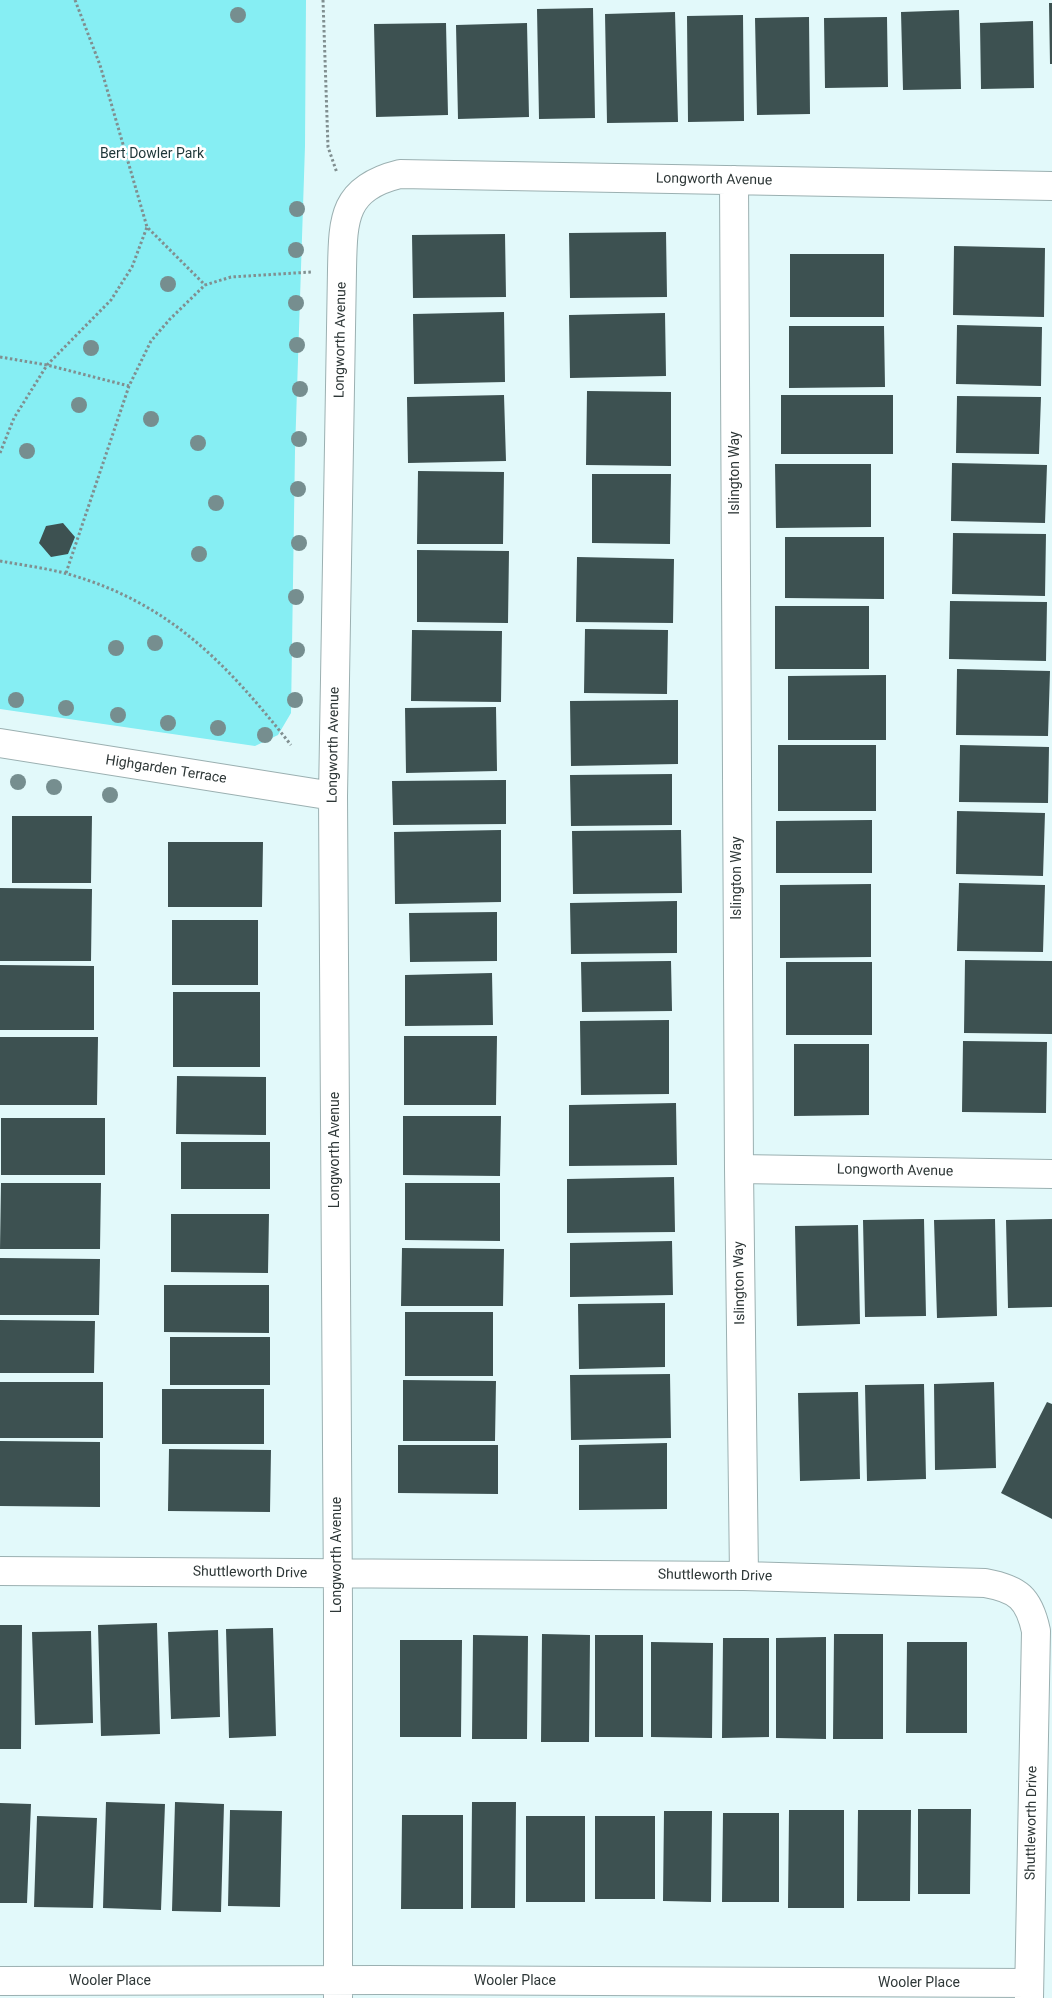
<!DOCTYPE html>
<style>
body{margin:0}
canvas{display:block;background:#e2f9fa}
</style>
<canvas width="1052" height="1998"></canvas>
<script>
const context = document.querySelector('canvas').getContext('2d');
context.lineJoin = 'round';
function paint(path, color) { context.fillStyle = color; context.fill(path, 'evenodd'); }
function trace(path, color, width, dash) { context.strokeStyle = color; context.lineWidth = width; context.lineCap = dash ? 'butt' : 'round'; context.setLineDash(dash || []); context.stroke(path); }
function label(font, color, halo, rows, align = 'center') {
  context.font = font + ' Roboto,sans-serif'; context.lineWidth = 5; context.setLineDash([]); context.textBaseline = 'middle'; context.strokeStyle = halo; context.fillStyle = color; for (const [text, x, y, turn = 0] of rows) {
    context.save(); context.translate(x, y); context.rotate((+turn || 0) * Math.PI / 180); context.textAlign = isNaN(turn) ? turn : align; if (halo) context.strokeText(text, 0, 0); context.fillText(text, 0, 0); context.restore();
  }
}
paint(new Path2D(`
 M 0,0 L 306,0 L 305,146 L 295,451 L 291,713 L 278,735 L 255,746 L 0,709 Z`), '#86eef3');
paint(new Path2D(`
 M 1049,3 L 1052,3 L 1052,64 L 1050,64 Z
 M 593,8 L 595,118 L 539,119 L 537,9 Z
 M 959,10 L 961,89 L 903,90 L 901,12 Z
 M 675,12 L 678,122 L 607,123 L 605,14 Z
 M 743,15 L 744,121 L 688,122 L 687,16 Z
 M 809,17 L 810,114 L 757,115 L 755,18 Z
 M 887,17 L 888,87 L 825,88 L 824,18 Z
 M 1033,21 L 1034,88 L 981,89 L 980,23 Z
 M 446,23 L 448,115 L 376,117 L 374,24 Z
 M 527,23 L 529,117 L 458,119 L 456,25 Z
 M 666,232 L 667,297 L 570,298 L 569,233 Z
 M 505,234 L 506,297 L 413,298 L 412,235 Z
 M 954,246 L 1045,248 L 1044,317 L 953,315 Z
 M 790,254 L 884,254 L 884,317 L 790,317 Z
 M 504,312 L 505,382 L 414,384 L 413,314 Z
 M 665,313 L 666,376 L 570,378 L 569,315 Z
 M 957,325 L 1042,327 L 1041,386 L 956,384 Z
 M 789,326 L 884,326 L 885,387 L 789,388 Z
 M 587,391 L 671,392 L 671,466 L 586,465 Z
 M 504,395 L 506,461 L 408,463 L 407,397 Z
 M 781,395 L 893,395 L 893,454 L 781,454 Z
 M 957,396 L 1041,397 L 1039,454 L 956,453 Z
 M 952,463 L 1047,465 L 1045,523 L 951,521 Z
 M 775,464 L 871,464 L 871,527 L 776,528 Z
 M 418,471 L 504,472 L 503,544 L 417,544 Z
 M 592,474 L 671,474 L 670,544 L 592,543 Z
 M 63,523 L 75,537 L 68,554 L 51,557 L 39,543 L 46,526 Z
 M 953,533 L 1046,534 L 1045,596 L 952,594 Z
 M 785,537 L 884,537 L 884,599 L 785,598 Z
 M 417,550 L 509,551 L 508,623 L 417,622 Z
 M 577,557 L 674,559 L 673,623 L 576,622 Z
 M 950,601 L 1047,602 L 1046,661 L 949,659 Z
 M 775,606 L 869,606 L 869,669 L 775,669 Z
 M 585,629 L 668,630 L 667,694 L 584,693 Z
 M 412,630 L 502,631 L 501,702 L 411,701 Z
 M 957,669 L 1050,671 L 1048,736 L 956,735 Z
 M 886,675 L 886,740 L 788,740 L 788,676 Z
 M 678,700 L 678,764 L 571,766 L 570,701 Z
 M 496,707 L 497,771 L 406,773 L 405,708 Z
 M 778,745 L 876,745 L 876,811 L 778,811 Z
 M 960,745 L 1049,747 L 1048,803 L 959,802 Z
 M 672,774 L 672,825 L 571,826 L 570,775 Z
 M 506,780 L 506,824 L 393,825 L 392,781 Z
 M 957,811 L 1045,813 L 1043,876 L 956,874 Z
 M 12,816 L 92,816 L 91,883 L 12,883 Z
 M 872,820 L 872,873 L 776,873 L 776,821 Z
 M 501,830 L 501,902 L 395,904 L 394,832 Z
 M 681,830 L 682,893 L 573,894 L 572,831 Z
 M 168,842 L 263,842 L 262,907 L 168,907 Z
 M 959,883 L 1045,885 L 1043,952 L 957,951 Z
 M 871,884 L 871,957 L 780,958 L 780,885 Z
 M 0,888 L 92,889 L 91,961 L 0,961 Z
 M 677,901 L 677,953 L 571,954 L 570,903 Z
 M 497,912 L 497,961 L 410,962 L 409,913 Z
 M 172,920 L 258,920 L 258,985 L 172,985 Z
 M 965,960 L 1052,961 L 1052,1034 L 964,1033 Z
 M 671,961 L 672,1011 L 582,1012 L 581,962 Z
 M 786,962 L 872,962 L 872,1035 L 786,1035 Z
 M 0,965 L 94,966 L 94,1030 L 0,1030 Z
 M 492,973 L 493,1025 L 405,1026 L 405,975 Z
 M 173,992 L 260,992 L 260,1067 L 173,1067 Z
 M 669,1020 L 669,1094 L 581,1095 L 580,1021 Z
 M 404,1036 L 497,1036 L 496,1105 L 404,1105 Z
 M 0,1037 L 98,1037 L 97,1105 L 0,1105 Z
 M 963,1041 L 1047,1042 L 1046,1113 L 962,1112 Z
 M 794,1044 L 869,1044 L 869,1115 L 794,1116 Z
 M 177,1076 L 266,1077 L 266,1135 L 176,1134 Z
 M 676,1103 L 677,1165 L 569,1166 L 569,1105 Z
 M 403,1116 L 501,1116 L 500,1176 L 403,1175 Z
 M 1,1118 L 105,1118 L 105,1175 L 1,1175 Z
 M 181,1142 L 270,1142 L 270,1189 L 181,1189 Z
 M 674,1177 L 675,1232 L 567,1233 L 567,1179 Z
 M 1,1183 L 101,1183 L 100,1249 L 0,1249 Z
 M 405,1183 L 500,1183 L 500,1241 L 405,1240 Z
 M 171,1214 L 269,1214 L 268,1273 L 171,1272 Z
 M 924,1219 L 926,1316 L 865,1317 L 863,1220 Z
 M 995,1219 L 997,1316 L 937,1318 L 934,1220 Z
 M 1052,1219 L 1052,1307 L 1008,1308 L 1006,1220 Z
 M 858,1225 L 860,1324 L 797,1326 L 795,1226 Z
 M 672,1241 L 673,1295 L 570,1297 L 570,1243 Z
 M 402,1248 L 504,1249 L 503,1306 L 401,1306 Z
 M 0,1258 L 100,1259 L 99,1315 L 0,1315 Z
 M 164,1285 L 269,1285 L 269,1333 L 164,1332 Z
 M 665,1303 L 665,1367 L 579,1369 L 578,1304 Z
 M 405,1312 L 493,1312 L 493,1376 L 405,1376 Z
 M 0,1320 L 95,1321 L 94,1373 L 0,1373 Z
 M 170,1337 L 270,1337 L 270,1385 L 170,1385 Z
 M 670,1374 L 671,1438 L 571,1440 L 570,1375 Z
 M 403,1380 L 496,1381 L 495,1441 L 403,1441 Z
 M 0,1382 L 103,1382 L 103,1438 L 0,1438 Z
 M 994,1382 L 996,1468 L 935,1470 L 934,1384 Z
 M 924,1384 L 926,1479 L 867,1481 L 865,1385 Z
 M 162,1389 L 264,1389 L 264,1444 L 162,1444 Z
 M 858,1392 L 860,1479 L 800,1481 L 798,1393 Z
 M 1047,1402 L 1052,1404 L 1052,1519 L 1001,1493 Z
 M 0,1441 L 100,1442 L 100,1507 L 0,1506 Z
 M 667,1443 L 667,1509 L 579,1510 L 579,1445 Z
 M 398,1445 L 498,1445 L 498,1494 L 398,1493 Z
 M 169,1449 L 271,1450 L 270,1512 L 168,1511 Z
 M 157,1623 L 160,1734 L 101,1736 L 98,1625 Z
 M 0,1625 L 22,1625 L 21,1749 L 0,1749 Z
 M 273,1628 L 276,1736 L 229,1738 L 226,1629 Z
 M 218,1630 L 220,1717 L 171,1719 L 168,1632 Z
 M 91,1631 L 93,1723 L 35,1725 L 32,1632 Z
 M 542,1634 L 590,1635 L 589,1742 L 541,1742 Z
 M 834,1634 L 883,1634 L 883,1739 L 833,1739 Z
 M 473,1635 L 528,1636 L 527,1739 L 472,1739 Z
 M 595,1635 L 643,1635 L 643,1737 L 595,1737 Z
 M 826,1637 L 826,1739 L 776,1738 L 776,1638 Z
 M 723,1638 L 769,1638 L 769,1737 L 722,1738 Z
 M 400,1640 L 462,1640 L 461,1737 L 400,1737 Z
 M 651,1642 L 713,1643 L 712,1738 L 651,1737 Z
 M 907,1642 L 967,1642 L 967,1733 L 906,1733 Z
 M 106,1802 L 165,1804 L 161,1910 L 103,1908 Z
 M 175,1802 L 224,1804 L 221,1912 L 172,1911 Z
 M 472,1802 L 516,1802 L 515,1908 L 471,1908 Z
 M 0,1803 L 31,1804 L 27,1903 L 0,1903 Z
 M 918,1809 L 971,1809 L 970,1894 L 918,1894 Z
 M 230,1810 L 282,1811 L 280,1907 L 228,1906 Z
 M 789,1810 L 844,1810 L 844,1908 L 788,1908 Z
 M 858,1810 L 911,1810 L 910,1901 L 857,1901 Z
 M 664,1811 L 712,1811 L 711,1902 L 663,1901 Z
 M 723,1813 L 779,1813 L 779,1902 L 722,1902 Z
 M 402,1815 L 463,1815 L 463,1909 L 401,1909 Z
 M 37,1816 L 97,1818 L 93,1908 L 34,1907 Z
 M 526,1816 L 585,1816 L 585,1902 L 526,1902 Z
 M 595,1816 L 655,1816 L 655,1899 L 595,1899 Z`), '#3d5151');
const street = new Path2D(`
 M 734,180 L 739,1169 L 744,1576
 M 0,743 L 333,796
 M 739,1169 L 1052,1174
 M 0,1571 L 744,1576 L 985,1583 C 1018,1589 1029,1598 1036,1631 L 1029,1998
 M 0,1981 L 383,1980 L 1029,1983
 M 338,1998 L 338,1607 L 333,796 L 342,270 C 343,218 343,188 400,174 L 1052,186`);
trace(street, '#9bb0b1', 30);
trace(new Path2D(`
 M 75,0 L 100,65 L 147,227 L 205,285
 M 323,0 L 328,147 L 337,173
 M 0,357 L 47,365 L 129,386
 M 0,453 L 14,418 L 47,365 L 111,300 L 132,267 L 147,227
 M 0,561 C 22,565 46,568 68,574 C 170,603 227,664 291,745
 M 66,573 L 129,386 L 151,341 L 170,319 L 205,285 L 231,277 L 311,272`), '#808f90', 3, [2.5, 2.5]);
trace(street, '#fff', 28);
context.fillStyle = '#768e8f';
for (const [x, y] of [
 [238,15],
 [297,209],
 [296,250],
 [168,284],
 [296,303],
 [297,345],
 [91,348],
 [300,389],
 [79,405],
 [151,419],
 [299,439],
 [198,443],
 [27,451],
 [298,489],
 [216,503],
 [299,543],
 [199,554],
 [296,597],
 [155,643],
 [116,648],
 [297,650],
 [16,700],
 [295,700],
 [66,708],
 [118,715],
 [168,723],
 [218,728],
 [265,735],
 [18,782],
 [54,787],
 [110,795]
]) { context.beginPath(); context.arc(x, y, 8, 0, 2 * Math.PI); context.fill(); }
label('14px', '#1e3638', '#fff', [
 ["Bert Dowler Park",152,154]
]);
label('14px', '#2e3737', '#fff', [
 ["Longworth Avenue",714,180,1],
 ["Longworth Avenue",341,340,-89],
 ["Islington Way",735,473,-90],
 ["Longworth Avenue",334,745,-89],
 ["Highgarden Terrace",166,770,9],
 ["Islington Way",737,878,-90],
 ["Longworth Avenue",335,1150,-90],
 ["Longworth Avenue",895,1171,1],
 ["Islington Way",740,1283,-91],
 ["Longworth Avenue",337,1555,-90],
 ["Shuttleworth Drive",250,1573,1],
 ["Shuttleworth Drive",715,1576,1],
 ["Shuttleworth Drive",1032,1823,-89],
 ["Wooler Place",110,1981],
 ["Wooler Place",515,1981],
 ["Wooler Place",919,1983]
]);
</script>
